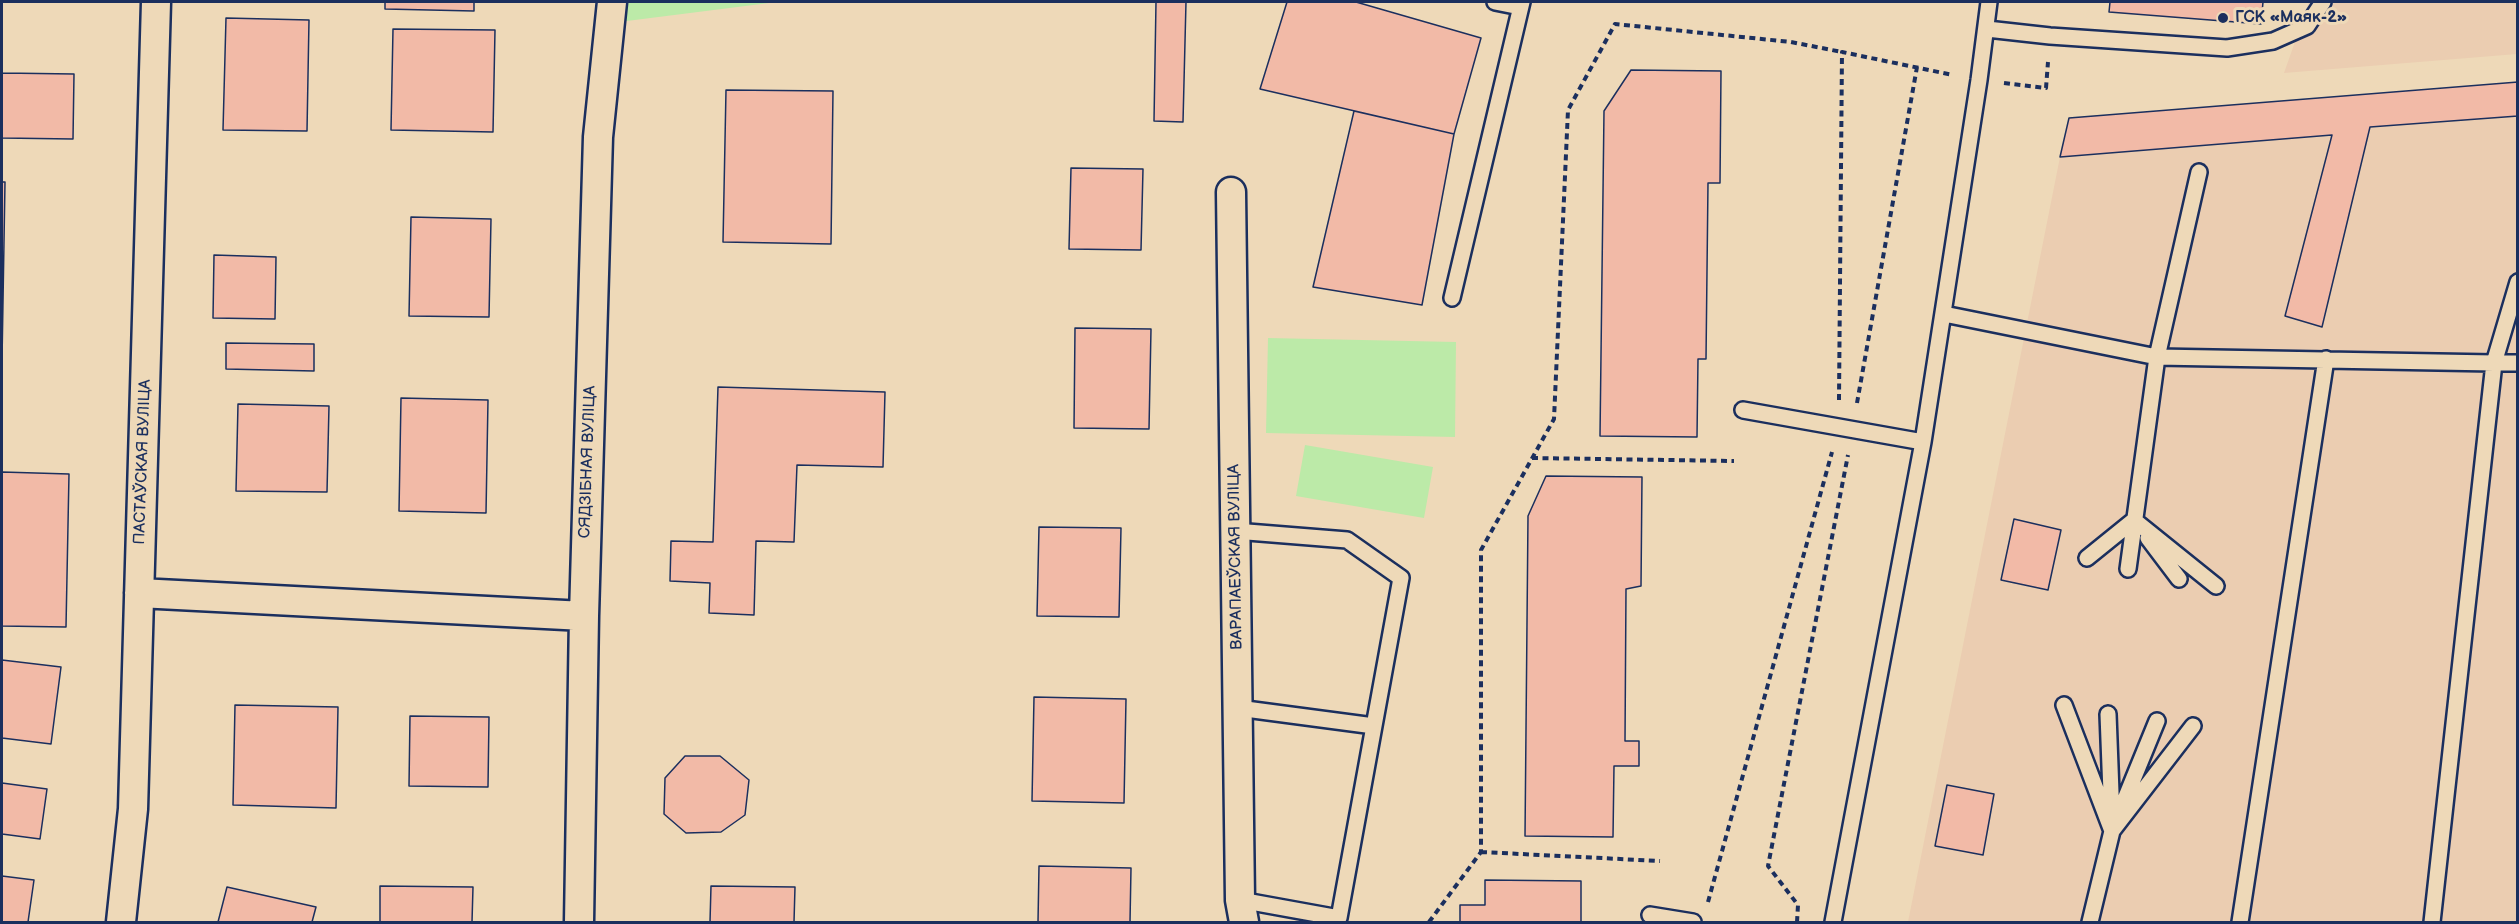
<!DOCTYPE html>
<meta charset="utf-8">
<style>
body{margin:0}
#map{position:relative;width:2519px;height:924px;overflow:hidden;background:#eed9b8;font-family:"Balsamiq Sans",sans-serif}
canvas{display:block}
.frame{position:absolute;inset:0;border:3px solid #1b2f5e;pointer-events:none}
</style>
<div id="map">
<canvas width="2519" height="924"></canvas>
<div class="frame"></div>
</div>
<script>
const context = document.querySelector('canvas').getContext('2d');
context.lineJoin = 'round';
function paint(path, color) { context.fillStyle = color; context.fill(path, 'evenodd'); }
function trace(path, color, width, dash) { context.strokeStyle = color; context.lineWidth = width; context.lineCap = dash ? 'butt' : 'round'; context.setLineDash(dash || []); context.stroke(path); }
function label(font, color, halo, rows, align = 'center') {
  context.font = font + ' "Balsamiq Sans",sans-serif'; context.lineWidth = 6; context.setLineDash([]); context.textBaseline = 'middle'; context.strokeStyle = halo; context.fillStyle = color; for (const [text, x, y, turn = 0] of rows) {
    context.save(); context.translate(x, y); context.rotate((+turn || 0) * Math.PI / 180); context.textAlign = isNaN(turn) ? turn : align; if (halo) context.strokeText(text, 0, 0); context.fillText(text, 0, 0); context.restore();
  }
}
paint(new Path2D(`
 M 2309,2 L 2517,2 L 2517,54 L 2284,73 Z
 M 2517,82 L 2517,922 L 1908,922 L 2060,157 L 2069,118 Z`), '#ebcdb1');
paint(new Path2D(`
 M 613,2 L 777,2 L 611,23 Z
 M 1268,338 L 1456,342 L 1455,437 L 1266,433 Z
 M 1305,445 L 1433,467 L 1424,518 L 1296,496 Z`), '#bceaa8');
const building = new Path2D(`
 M 385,2 L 474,2 L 474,11 L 385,9 Z
 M 1156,2 L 1186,2 L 1183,122 L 1154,121 Z
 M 1287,2 L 1356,2 L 1481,38 L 1454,134 L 1260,89 Z
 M 2110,2 L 2263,2 L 2261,24 L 2109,12 Z
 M 2,11 L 2,73 L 74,74 L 73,139 L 2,138 Z
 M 226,18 L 309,20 L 307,131 L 223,130 Z
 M 393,29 L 495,30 L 493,132 L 391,130 Z
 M 1631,70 L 1721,71 L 1720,183 L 1708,183 L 1706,359 L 1698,359 L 1697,437 L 1600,436 L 1604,111 Z
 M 2518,82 L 2518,116 L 2370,127 L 2322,327 L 2285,316 L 2332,135 L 2060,157 L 2069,118 Z
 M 726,90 L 833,91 L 831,244 L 723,242 Z
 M 1354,111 L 1454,134 L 1422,305 L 1313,287 Z
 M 1071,168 L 1143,169 L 1141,250 L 1069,249 Z
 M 2,182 L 5,182 L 2,361 Z
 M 411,217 L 491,219 L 489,317 L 409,316 Z
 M 214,255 L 276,257 L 275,319 L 213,318 Z
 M 1075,328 L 1151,329 L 1149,429 L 1074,428 Z
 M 226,343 L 314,344 L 314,371 L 226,369 Z
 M 718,387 L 885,392 L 883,467 L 797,465 L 794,542 L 756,541 L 754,615 L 709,613 L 710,583 L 670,581 L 671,541 L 713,542 Z
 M 401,398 L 488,400 L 486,513 L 399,511 Z
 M 238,404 L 329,406 L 327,492 L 236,491 Z
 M 2,472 L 69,474 L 66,627 L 2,626 Z
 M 1546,476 L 1642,477 L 1641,586 L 1626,589 L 1625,741 L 1639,741 L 1639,766 L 1614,766 L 1613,837 L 1525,836 L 1528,516 Z
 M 2014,519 L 2061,530 L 2048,590 L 2001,580 Z
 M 1039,527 L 1121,528 L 1119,617 L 1037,616 Z
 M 2,660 L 61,667 L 51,744 L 2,738 Z
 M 1034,697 L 1126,699 L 1124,803 L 1032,801 Z
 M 235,705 L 338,707 L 336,808 L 233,805 Z
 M 410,716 L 489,717 L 488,787 L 409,786 Z
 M 685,756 L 720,756 L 749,780 L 745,815 L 721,832 L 686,833 L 664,814 L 665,778 Z
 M 2,783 L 47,789 L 40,839 L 2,834 Z
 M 1947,785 L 1994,794 L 1983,855 L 1935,846 Z
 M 1039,866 L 1131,868 L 1130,922 L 1038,922 Z
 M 2,876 L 34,880 L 28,922 L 2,922 Z
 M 1485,880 L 1581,881 L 1581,922 L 1460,922 L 1460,905 L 1485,905 Z
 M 380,886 L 473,887 L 472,922 L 380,922 Z
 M 711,886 L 795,887 L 794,922 L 710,922 Z
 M 227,887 L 316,907 L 312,922 L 218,922 Z`);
paint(building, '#f2baa7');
trace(building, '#1b2f5e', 1.5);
const lane = new Path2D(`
 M 1495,2 L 1520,7
 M 1987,29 L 2050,36 L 2227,48 L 2273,41 L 2307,26 L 2323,2
 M 1452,298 L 1522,2
 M 1944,314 L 2157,357 L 2494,363 L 2518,282
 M 1743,410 L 1923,442
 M 1235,531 L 1347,540 L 1401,578 L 1339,918 L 1240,900
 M 2148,538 L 2179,579
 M 2087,558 L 2134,520 L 2216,586
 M 2128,569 L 2157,357 L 2199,172
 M 2064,705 L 2112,831 L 2193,726
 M 1238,708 L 1374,726
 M 2108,714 L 2112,819
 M 1650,915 L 1693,922
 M 1833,922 L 1923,442 L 1979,80 L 1989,2
 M 2090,922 L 2112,831 L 2157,721
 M 2240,922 L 2326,359
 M 2432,922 L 2494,363 L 2518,363`);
const street = new Path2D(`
 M 1231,192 L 1240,900 L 1244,922
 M 139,593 L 584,616
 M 121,922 L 133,809 L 156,2
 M 579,922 L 584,616 L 598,137 L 612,2`);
trace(lane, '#1b2f5e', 20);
trace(street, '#1b2f5e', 33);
trace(new Path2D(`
 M 2004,83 L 2046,88 L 2048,62
 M 1839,400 L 1842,52 L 1953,75
 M 1857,403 L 1917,67
 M 1532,458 L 1734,461
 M 1481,852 L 1660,861
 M 1708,902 L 1832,452
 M 1429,922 L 1481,852 L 1481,550 L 1554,419 L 1568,110 L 1615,24 L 1791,42 L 1842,52
 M 1797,922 L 1798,905 L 1768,866 L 1848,455`), '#1b2f5e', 4, [6, 4.5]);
trace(lane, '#eed9b8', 15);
trace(street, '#eed9b8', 28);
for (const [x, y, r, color] of [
 [2223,18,6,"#1b2f5e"]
]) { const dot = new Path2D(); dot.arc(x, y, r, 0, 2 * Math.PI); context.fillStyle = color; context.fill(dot); trace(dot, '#eed9b8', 2); }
label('bold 16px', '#1b2f5e', '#eed9b8', [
 ["ГСК «Маяк-2»",2235,18]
], 'left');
label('16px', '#1b2f5e', '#eed9b8', [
 ["ПАСТАЎСКАЯ ВУЛІЦА",143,462,-88],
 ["СЯДЗІБНАЯ ВУЛІЦА",588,462,-88],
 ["ВАРАПАЕЎСКАЯ ВУЛІЦА",1236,557,-91]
]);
</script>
